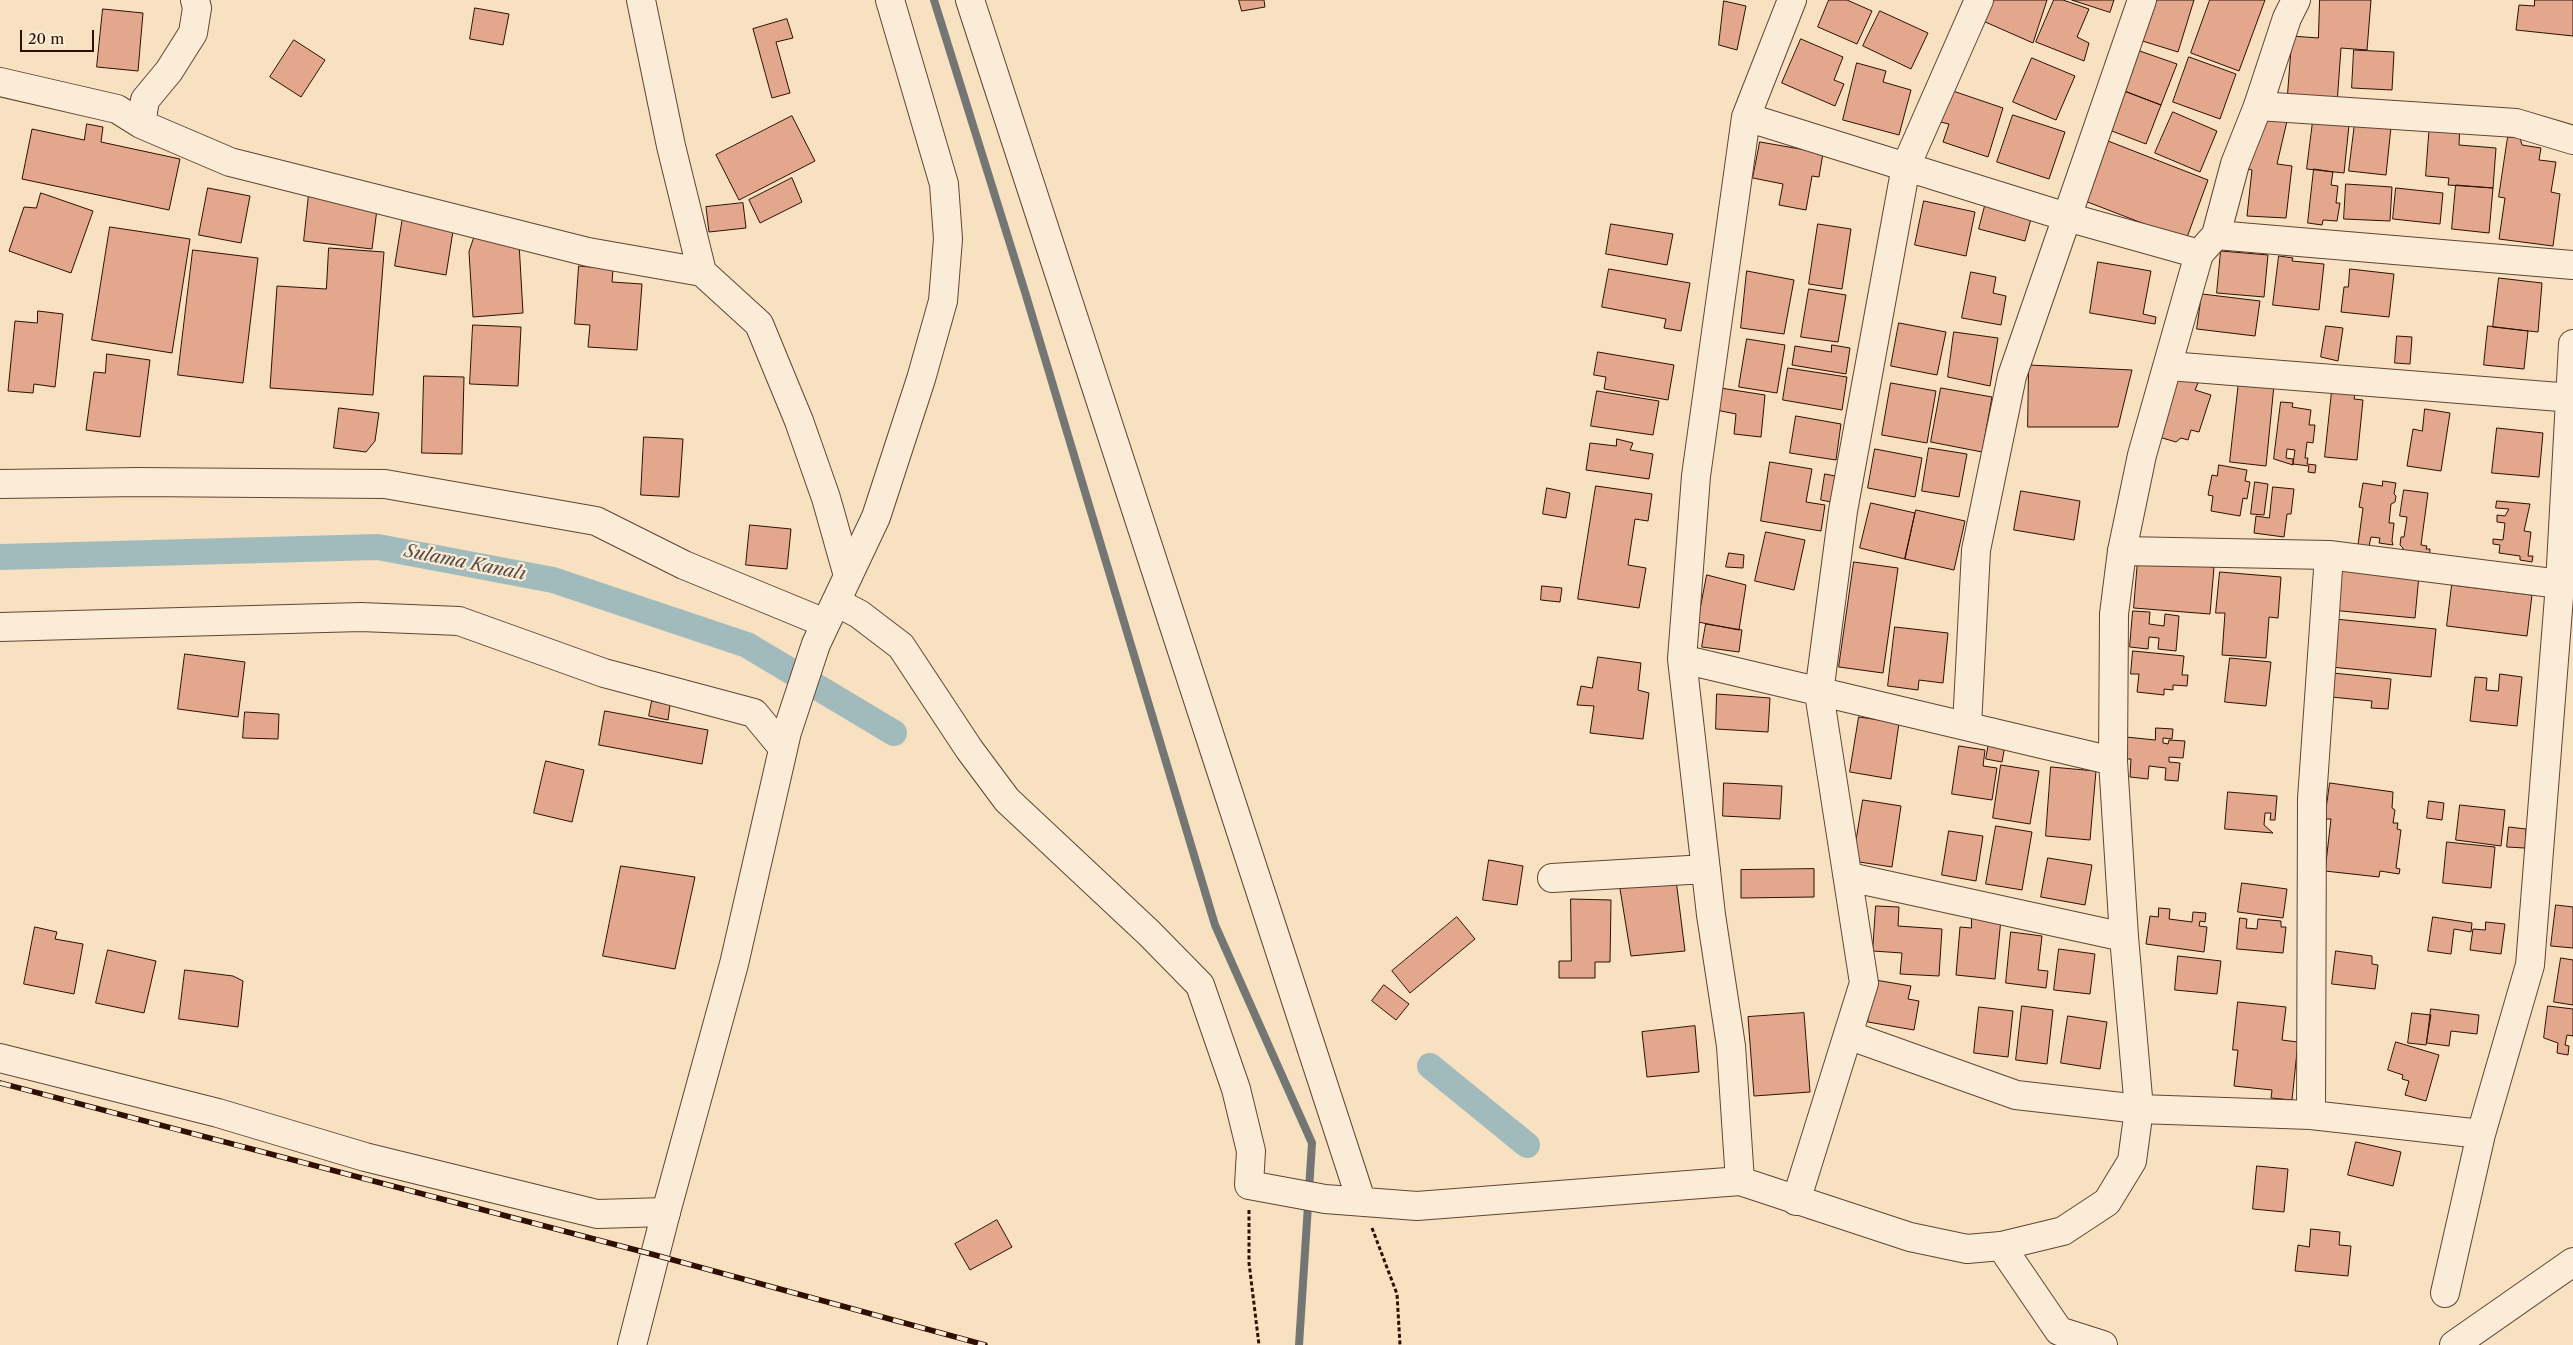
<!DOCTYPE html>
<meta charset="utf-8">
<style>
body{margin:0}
#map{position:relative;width:2573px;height:1345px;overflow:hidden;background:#f7e1c1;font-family:"Libre Caslon Text",serif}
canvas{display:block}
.scale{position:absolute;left:20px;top:30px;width:74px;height:22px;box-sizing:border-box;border:2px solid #2f0f02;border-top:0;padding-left:6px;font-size:15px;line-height:18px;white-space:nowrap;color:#2f0f02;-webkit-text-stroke:4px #faecd7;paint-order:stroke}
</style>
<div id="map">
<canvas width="2573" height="1345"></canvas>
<div class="scale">20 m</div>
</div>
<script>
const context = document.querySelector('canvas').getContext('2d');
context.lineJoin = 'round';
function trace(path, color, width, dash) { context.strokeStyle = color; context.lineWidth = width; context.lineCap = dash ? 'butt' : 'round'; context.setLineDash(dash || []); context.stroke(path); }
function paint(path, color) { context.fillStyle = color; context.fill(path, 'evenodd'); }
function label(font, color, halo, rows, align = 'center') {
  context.font = font + ' "Libre Caslon Text",serif'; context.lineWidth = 4.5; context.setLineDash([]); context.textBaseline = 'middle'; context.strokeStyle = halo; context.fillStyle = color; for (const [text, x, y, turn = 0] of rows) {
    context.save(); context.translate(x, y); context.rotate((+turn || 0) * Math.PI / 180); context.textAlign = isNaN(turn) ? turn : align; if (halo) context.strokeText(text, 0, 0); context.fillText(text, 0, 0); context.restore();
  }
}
trace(new Path2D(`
 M 934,0 L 1025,292 L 1215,925 L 1312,1143 L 1299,1345`), '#737672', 8);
trace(new Path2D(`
 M 0,557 L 378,547 L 553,580 L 747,645 L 894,733
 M 1430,1066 L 1527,1145`), '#a1bbbd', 26);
const building = new Path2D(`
 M 1239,0 L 1264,0 L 1265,7 L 1242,11 Z
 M 1829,0 L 1847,0 L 1872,11 L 1857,44 L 1818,27 Z
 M 1993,0 L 2047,0 L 2033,43 L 1983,21 Z
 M 2054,0 L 2063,0 L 2089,9 L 2077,37 L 2089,43 L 2084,61 L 2036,42 Z
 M 2072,0 L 2114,0 L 2110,12 Z
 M 2148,0 L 2194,0 L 2178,52 L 2136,39 Z
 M 2210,0 L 2265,0 L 2239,71 L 2191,53 Z
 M 2320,0 L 2371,0 L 2367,50 L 2341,48 L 2337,104 L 2287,101 L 2292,36 L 2318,38 Z
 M 2535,0 L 2573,0 L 2573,36 L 2516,30 L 2519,5 L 2534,6 Z
 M 1724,1 L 1746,6 L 1737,50 L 1719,45 Z
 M 475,8 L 509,14 L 503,45 L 470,39 Z
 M 103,9 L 143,13 L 138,71 L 97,67 Z
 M 1880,11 L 1928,33 L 1911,69 L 1863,46 Z
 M 787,19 L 793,38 L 776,42 L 790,93 L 772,98 L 753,29 Z
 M 1801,39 L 1843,57 L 1834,80 L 1844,84 L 1835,106 L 1782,83 Z
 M 294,40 L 325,60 L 301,97 L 270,77 Z
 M 2134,49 L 2177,64 L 2161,105 L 2119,89 Z
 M 2354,50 L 2394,52 L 2392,90 L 2352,88 Z
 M 2189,57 L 2236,74 L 2220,119 L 2173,102 Z
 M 2032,58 L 2075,76 L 2056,120 L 2013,102 Z
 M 1857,63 L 1886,71 L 1883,82 L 1911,90 L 1899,135 L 1843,120 Z
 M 2119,89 L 2161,105 L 2146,144 L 2104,128 Z
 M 1950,90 L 2003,108 L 1988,157 L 1943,142 L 1949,124 L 1940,122 Z
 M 2173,112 L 2217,131 L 2200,172 L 2155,153 Z
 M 2013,115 L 2065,132 L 2049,179 L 1997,162 Z
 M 792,116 L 815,161 L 739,200 L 716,155 Z
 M 2262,120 L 2287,121 L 2277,164 L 2292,166 L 2286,218 L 2247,216 L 2252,170 L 2245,168 Z
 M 2313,121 L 2349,125 L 2344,173 L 2307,169 Z
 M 2430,122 L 2460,124 L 2459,145 L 2496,148 L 2493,188 L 2448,185 L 2449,178 L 2426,176 Z
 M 2355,123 L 2391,127 L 2386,175 L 2349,171 Z
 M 87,124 L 103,127 L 101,142 L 180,159 L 169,210 L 22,179 L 32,129 L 84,140 Z
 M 2508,137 L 2520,138 L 2522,145 L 2541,148 L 2539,160 L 2556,162 L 2551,192 L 2560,194 L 2553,246 L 2499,239 L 2505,198 L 2499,197 Z
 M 2108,141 L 2208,180 L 2186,240 L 2085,201 Z
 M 1760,142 L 1823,153 L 1819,177 L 1812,176 L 1806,210 L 1779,205 L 1783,184 L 1753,178 Z
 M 2314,169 L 2333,172 L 2331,185 L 2338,186 L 2336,203 L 2340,203 L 2337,221 L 2323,220 L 2322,225 L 2308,223 Z
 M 792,178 L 802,202 L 760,223 L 749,200 Z
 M 2346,184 L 2392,187 L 2390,221 L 2344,219 Z
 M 2456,185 L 2493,188 L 2489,233 L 2452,229 Z
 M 208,188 L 250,196 L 241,243 L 199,235 Z
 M 2396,188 L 2443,193 L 2440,224 L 2393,219 Z
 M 41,193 L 93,211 L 71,273 L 9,251 L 24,207 L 36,208 Z
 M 309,194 L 378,201 L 372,249 L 304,241 Z
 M 1924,201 L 1975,212 L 1966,256 L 1915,245 Z
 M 1986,202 L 2032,215 L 2025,241 L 1979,229 Z
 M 743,203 L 746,228 L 709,232 L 706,207 Z
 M 403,217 L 454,225 L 446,275 L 395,266 Z
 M 1611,224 L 1673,234 L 1667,265 L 1606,254 Z
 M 1818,224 L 1851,229 L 1842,289 L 1809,284 Z
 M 110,227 L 190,239 L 172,353 L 92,340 Z
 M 477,229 L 519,243 L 523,313 L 473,317 L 469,252 Z
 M 329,248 L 384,252 L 373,395 L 270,388 L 277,286 L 326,289 Z
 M 193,250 L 258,258 L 243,383 L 178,375 Z
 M 2221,251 L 2268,255 L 2264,297 L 2217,293 Z
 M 2279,256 L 2293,258 L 2292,261 L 2324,264 L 2319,310 L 2273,305 Z
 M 2098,262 L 2151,271 L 2143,314 L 2156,317 L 2155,324 L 2090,313 Z
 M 579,266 L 613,269 L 612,282 L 642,284 L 637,350 L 588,347 L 590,325 L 575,324 Z
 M 1609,269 L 1690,283 L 1681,331 L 1664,328 L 1666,319 L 1602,307 Z
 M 2350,269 L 2394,274 L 2389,317 L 2341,312 L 2344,287 L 2348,287 Z
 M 1747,271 L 1794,280 L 1784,334 L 1741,328 Z
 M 1971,272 L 1996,277 L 1993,293 L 2006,296 L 2001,325 L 1962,318 Z
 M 2499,278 L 2542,283 L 2538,332 L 2493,327 Z
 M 1809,289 L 1846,295 L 1838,342 L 1801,337 Z
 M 2202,294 L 2260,301 L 2255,336 L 2197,329 Z
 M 38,311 L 63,314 L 55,387 L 34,384 L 33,393 L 8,391 L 15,321 L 37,323 Z
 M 1899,323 L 1946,332 L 1937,375 L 1891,366 Z
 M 473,325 L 521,327 L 518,386 L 470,384 Z
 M 2326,326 L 2343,328 L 2338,361 L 2321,357 Z
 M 2488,326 L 2528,331 L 2524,369 L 2484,365 Z
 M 1954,332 L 1998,338 L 1990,386 L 1948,377 Z
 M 2397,336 L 2412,337 L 2410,364 L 2395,363 Z
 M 1747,339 L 1785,345 L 1777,393 L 1739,387 Z
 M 1832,345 L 1850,348 L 1846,374 L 1792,365 L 1795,346 L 1831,352 Z
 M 1598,352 L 1674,365 L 1668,400 L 1604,389 L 1606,377 L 1594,375 Z
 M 107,354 L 150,360 L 140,437 L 86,430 L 94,372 L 105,373 Z
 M 2029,365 L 2132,370 L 2118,427 L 2028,427 Z
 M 1788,368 L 1847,377 L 1842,410 L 1783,400 Z
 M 424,376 L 464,377 L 462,454 L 422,453 Z
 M 2178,376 L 2198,383 L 2195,390 L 2211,395 L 2199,432 L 2191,430 L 2188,440 L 2181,438 L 2176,442 L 2159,437 Z
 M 2239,381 L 2274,385 L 2266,466 L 2230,462 Z
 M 1891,383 L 1936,391 L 1927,443 L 1882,435 Z
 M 1714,387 L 1765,395 L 1761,437 L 1734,434 L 1736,414 L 1711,409 Z
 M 1941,388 L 1992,397 L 1982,452 L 1931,442 Z
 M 1597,391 L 1659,401 L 1653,435 L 1591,426 Z
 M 2332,391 L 2355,394 L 2354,399 L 2363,400 L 2357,460 L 2325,457 Z
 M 2281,402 L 2293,403 L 2292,407 L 2311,410 L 2309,425 L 2315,425 L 2313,443 L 2307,442 L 2305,458 L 2308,458 L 2307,464 L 2316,465 L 2315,473 L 2308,472 L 2309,466 L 2293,464 L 2295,450 L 2287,449 L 2286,458 L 2293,459 L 2293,465 L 2274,459 Z
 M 339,408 L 379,413 L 375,441 L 366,452 L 334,448 Z
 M 2425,409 L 2450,413 L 2441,471 L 2407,466 L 2413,429 L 2422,431 Z
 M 1796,416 L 1841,424 L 1836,460 L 1790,453 Z
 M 2497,428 L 2543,433 L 2539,477 L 2492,473 Z
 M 644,437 L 683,439 L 679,497 L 641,495 Z
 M 1617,439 L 1633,443 L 1630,450 L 1653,454 L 1649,479 L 1586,470 L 1590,443 L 1616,446 Z
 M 1929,448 L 1967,454 L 1959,497 L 1922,491 Z
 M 1875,449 L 1922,458 L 1915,497 L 1868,488 Z
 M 1770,462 L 1812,469 L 1806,502 L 1825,505 L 1821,531 L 1761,521 Z
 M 2219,465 L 2247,470 L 2245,481 L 2250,482 L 2247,499 L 2243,498 L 2240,516 L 2211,511 L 2213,496 L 2208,495 L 2212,475 L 2217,476 Z
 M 1825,474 L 1835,476 L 1831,502 L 1821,500 Z
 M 2383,481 L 2396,483 L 2394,494 L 2396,496 L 2395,502 L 2391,504 L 2389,523 L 2394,523 L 2392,541 L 2393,545 L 2379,543 L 2380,538 L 2371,537 L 2369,546 L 2358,545 L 2363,508 L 2359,507 L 2363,483 L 2382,486 Z
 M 2255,482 L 2268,484 L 2264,515 L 2251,514 Z
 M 1596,486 L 1652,494 L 1648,521 L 1635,519 L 1628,565 L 1646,568 L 1639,608 L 1578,599 Z
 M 2273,487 L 2294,489 L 2291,514 L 2287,514 L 2284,537 L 2254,533 L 2256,516 L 2269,518 Z
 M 1547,488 L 1570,493 L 1566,518 L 1543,514 Z
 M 2404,490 L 2428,493 L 2421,545 L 2427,546 L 2426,549 L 2430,549 L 2429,562 L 2402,558 L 2403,548 L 2400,545 L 2401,537 L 2404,537 L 2407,517 L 2400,516 Z
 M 2021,491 L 2080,501 L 2074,540 L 2014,530 Z
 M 2497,501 L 2530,504 L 2524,531 L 2531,532 L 2528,556 L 2533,556 L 2532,562 L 2520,560 L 2520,556 L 2499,553 L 2500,545 L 2493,544 L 2493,539 L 2503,540 L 2505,523 L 2497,522 L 2497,515 L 2505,516 L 2509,509 L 2496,508 Z
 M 1871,503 L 1915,513 L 1905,559 L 1860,548 Z
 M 1916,510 L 1965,521 L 1954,570 L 1905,559 Z
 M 750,525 L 791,529 L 787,569 L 746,565 Z
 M 1766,532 L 1805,540 L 1794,590 L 1755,581 Z
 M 1729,553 L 1744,555 L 1743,568 L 1726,567 Z
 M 2138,560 L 2214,567 L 2210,614 L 2134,608 Z
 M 1854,562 L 1898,568 L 1883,673 L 1839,667 Z
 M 2335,568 L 2419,575 L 2415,618 L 2331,610 Z
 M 2220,572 L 2281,577 L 2278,618 L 2269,617 L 2266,658 L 2222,655 L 2225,613 L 2216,613 Z
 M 1707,575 L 1746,585 L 1739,630 L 1698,622 Z
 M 2452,585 L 2532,595 L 2527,636 L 2447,626 Z
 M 1542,586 L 1562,588 L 1560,602 L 1541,600 Z
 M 2133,611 L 2150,612 L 2149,624 L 2164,626 L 2165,614 L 2179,616 L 2176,651 L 2158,649 L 2159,638 L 2149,637 L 2148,649 L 2130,647 Z
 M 2335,619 L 2436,629 L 2431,677 L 2331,667 Z
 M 1706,624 L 1742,630 L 1739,652 L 1702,647 Z
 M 1895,627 L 1948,633 L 1943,683 L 1919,680 L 1918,690 L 1888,686 Z
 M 2133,651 L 2184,656 L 2182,675 L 2188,675 L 2187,686 L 2173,685 L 2173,690 L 2164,689 L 2164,695 L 2137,692 L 2139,674 L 2131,674 Z
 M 185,654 L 245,662 L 238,717 L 178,709 Z
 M 1598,657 L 1641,663 L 1638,690 L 1649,693 L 1643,739 L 1590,733 L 1594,706 L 1577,705 L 1581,686 L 1592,688 Z
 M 2230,658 L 2271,662 L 2266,706 L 2225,702 Z
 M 2333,673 L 2391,679 L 2388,709 L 2371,708 L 2372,701 L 2331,697 Z
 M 2500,674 L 2522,677 L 2517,726 L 2470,721 L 2475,677 L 2487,678 L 2486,690 L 2498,691 Z
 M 1717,694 L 1770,698 L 1768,732 L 1716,729 Z
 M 652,701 L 670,705 L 668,720 L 649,716 Z
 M 605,711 L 708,730 L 702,764 L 599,745 Z
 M 245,712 L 279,714 L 278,739 L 243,738 Z
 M 1859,717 L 1899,723 L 1891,779 L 1850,772 Z
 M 2156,728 L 2173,729 L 2172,739 L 2163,738 L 2163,743 L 2168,744 L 2169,740 L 2185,741 L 2183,758 L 2169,757 L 2169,762 L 2180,763 L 2178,781 L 2165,780 L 2166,768 L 2149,766 L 2148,779 L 2130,777 L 2131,759 L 2124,759 L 2126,737 L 2155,740 Z
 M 1989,743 L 2005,745 L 2002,762 L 1986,759 Z
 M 1959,746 L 1985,750 L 1983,766 L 1997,768 L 1992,800 L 1952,794 Z
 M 546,761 L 584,770 L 572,822 L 534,813 Z
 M 2001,765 L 2039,771 L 2030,824 L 1993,818 Z
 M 2051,767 L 2096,771 L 2090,840 L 2046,836 Z
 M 1724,783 L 1782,786 L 1780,819 L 1723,816 Z
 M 2330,783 L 2393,792 L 2392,808 L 2395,810 L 2393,823 L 2398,823 L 2397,829 L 2401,830 L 2396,868 L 2400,869 L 2399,874 L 2380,871 L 2379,877 L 2325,871 L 2331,819 L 2325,819 Z
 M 2228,792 L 2277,796 L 2275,820 L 2270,820 L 2271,813 L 2265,813 L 2264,825 L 2273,833 L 2225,829 Z
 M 1863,800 L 1901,806 L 1892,867 L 1853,861 Z
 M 2429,801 L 2444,803 L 2442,820 L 2427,818 Z
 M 2460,805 L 2505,810 L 2501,846 L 2456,840 Z
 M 1996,826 L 2032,832 L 2022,890 L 1986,884 Z
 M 2509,827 L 2526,829 L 2525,848 L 2507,847 Z
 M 1949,831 L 1983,836 L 1976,881 L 1942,875 Z
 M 2447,842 L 2495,847 L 2491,888 L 2443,883 Z
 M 2048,858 L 2092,865 L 2085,905 L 2041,897 Z
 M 1489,860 L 1523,866 L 1517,905 L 1483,900 Z
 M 621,866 L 695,877 L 675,969 L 603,956 Z
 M 1814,869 L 1814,897 L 1741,898 L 1741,870 Z
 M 1676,880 L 1685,951 L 1631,956 L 1620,889 Z
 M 2242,883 L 2287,889 L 2283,918 L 2238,912 Z
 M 1571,899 L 1611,900 L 1610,962 L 1595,962 L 1595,978 L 1559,978 L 1559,961 L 1571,961 Z
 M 2556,905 L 2573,907 L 2573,948 L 2551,946 Z
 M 1876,906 L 1899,907 L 1898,926 L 1942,929 L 1939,976 L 1900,974 L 1902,953 L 1873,951 Z
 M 2159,908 L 2170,909 L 2169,919 L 2192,922 L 2193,912 L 2206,913 L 2205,922 L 2200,921 L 2199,926 L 2207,927 L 2204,952 L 2146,944 L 2150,916 L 2158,917 Z
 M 1972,916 L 2001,919 L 1995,979 L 1956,975 L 1960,927 L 1971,928 Z
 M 1457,917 L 1475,939 L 1410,993 L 1392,971 Z
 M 2433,917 L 2472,923 L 2471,932 L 2454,929 L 2451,954 L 2428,951 Z
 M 2240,918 L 2247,919 L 2246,928 L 2257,929 L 2258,919 L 2281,921 L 2281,927 L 2286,927 L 2283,953 L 2237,949 Z
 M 2486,922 L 2505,924 L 2501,954 L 2470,950 L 2473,929 L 2485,930 Z
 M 35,927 L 57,932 L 55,939 L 83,944 L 74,994 L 24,984 Z
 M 2011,932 L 2042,936 L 2038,970 L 2048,971 L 2046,988 L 2006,983 Z
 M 2059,949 L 2095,954 L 2090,994 L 2054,990 Z
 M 108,950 L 156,961 L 144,1013 L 96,1003 Z
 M 2336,951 L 2372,956 L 2372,964 L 2378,965 L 2375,989 L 2332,984 Z
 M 2178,956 L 2221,961 L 2217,994 L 2175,990 Z
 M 2561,958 L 2573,960 L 2573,1005 L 2554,1002 Z
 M 185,970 L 233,976 L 243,981 L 238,1027 L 179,1019 Z
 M 1875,980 L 1911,986 L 1908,999 L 1919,1001 L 1914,1030 L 1868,1022 Z
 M 1384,985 L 1409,1004 L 1396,1020 L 1372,1001 Z
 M 2238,1002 L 2286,1007 L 2282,1040 L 2298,1042 L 2292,1100 L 2271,1098 L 2272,1090 L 2234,1086 L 2238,1050 L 2233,1050 Z
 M 2022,1006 L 2053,1010 L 2047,1064 L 2016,1060 Z
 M 2548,1006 L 2573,1009 L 2573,1036 L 2567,1035 L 2565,1045 L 2569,1046 L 2568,1055 L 2557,1053 L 2558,1043 L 2544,1038 Z
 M 1979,1007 L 2013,1011 L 2008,1057 L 1974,1053 Z
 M 2431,1009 L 2479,1015 L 2477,1034 L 2451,1031 L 2449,1046 L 2427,1043 Z
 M 1804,1013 L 1810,1092 L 1754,1096 L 1748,1017 Z
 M 2412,1013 L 2431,1015 L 2426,1045 L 2408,1043 Z
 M 2068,1016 L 2107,1022 L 2100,1069 L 2061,1063 Z
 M 1695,1026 L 1699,1072 L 1647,1077 L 1642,1032 Z
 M 2396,1042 L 2439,1055 L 2426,1101 L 2405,1095 L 2409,1081 L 2402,1079 L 2403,1075 L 2388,1070 Z
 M 2356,1142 L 2401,1152 L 2393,1186 L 2348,1175 Z
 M 2257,1166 L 2288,1169 L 2284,1212 L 2253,1209 Z
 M 997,1220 L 1012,1247 L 970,1270 L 955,1244 Z
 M 2311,1229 L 2340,1232 L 2339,1245 L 2351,1246 L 2348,1276 L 2295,1271 L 2298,1245 L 2309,1247 Z`);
paint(building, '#e3a78d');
trace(building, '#2f0f02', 1);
const minor = new Path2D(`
 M 641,0 L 671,146 L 702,272
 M 970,0 C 1099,400 1233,799 1361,1200
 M 1792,0 L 1746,117 L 1696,476 L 1682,659 L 2113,761
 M 0,82 L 117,109 L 141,124 L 230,162 L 588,252 L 702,272 L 759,324 L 799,421 L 826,498 L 848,576
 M 2258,106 L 2516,123 L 2573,140
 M 1746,117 L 2067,217 L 2199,254
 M 141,124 L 145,100 L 169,71 L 193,33 L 197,8 L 195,0
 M 2216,235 L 2573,265
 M 2169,366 L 2573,398
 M 0,484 L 138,482 L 385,484 L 596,521 L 684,565 L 825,623
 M 2122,551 L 2329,555 L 2560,584
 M 836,602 L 859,614 L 901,646 L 969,749 L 1007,800 L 1149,933 L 1200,985 L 1236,1089 L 1251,1151 L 1249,1185 L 1325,1199 L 1417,1206 L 1740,1181 L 1731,1046 L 1711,915 L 1682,659
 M 0,627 L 361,617 L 459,621 L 604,673 L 754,713 L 783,748
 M 1967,726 L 1976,550 L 2012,376 L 2142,0
 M 1849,877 L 2124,937
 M 1552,878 L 1706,869
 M 1848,1035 L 2016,1095 L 2139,1109 L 2311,1115 L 2481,1134
 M 0,1058 L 218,1113 L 365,1157 L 597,1214 L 666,1212
 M 2311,1115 L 2312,799 L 2329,555
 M 1796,1201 L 1864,983 L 1819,693 L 1843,511 L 1906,166 L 1979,0
 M 2001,1246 L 2059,1331 L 2103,1345
 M 2445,1293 L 2481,1134 L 2530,965 L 2560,584 L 2573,344
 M 2454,1345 L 2573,1262`);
const tertiary = new Path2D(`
 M 1740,1181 L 1910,1237 L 1967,1249 L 2001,1246 L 2063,1231 L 2107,1202 L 2132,1161 L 2139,1109 L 2124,937 L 2113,761 L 2114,614 L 2122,551 L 2142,455 L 2199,254 L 2216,235 L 2235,164 L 2258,106 L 2287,18 L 2296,0
 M 632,1345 L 666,1212 L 734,964 L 787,732 L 816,644 L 876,517 L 921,379 L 943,301 L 948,239 L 944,184 L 890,0`);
trace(minor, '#614432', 30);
trace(tertiary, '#614432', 30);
trace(new Path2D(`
 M 1249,1210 L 1249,1263 L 1259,1345
 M 1372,1228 L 1397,1294 L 1400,1345`), '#2f0f02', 3, [4, 2.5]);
trace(minor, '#faecd7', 28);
trace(tertiary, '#faecd7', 28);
const rail = new Path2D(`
 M 0,1083 L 655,1255 L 985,1345`);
trace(rail, '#2f0f02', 5.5);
trace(rail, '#faecd7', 4, [11]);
label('italic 18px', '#574b43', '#faecd7', [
 ["Sulama Kanalı",465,563,11]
]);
</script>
